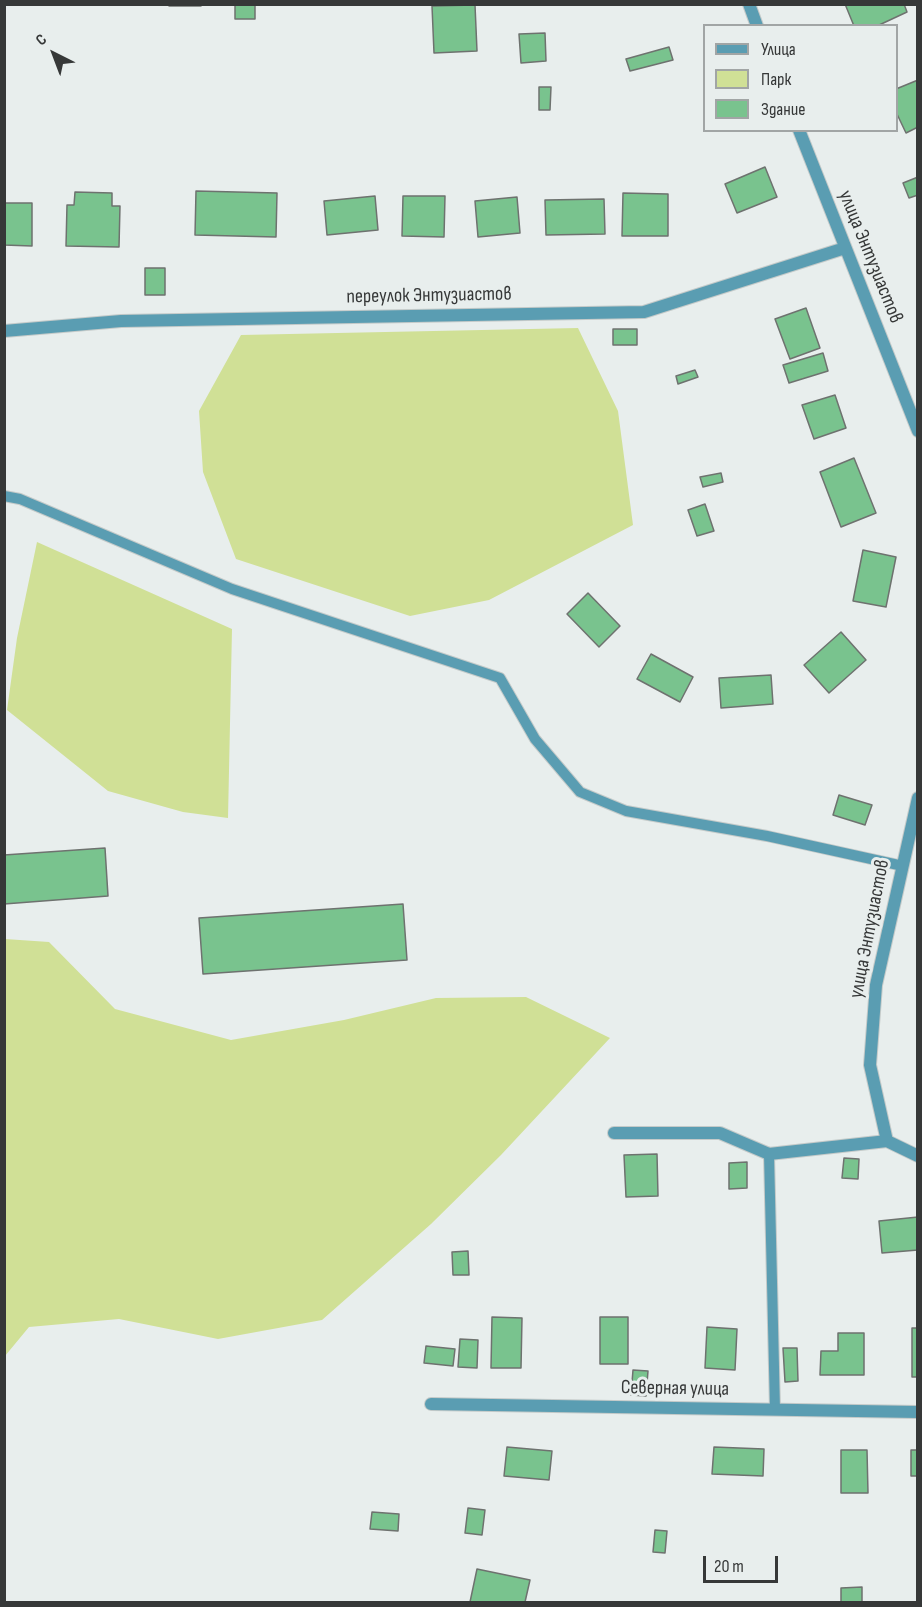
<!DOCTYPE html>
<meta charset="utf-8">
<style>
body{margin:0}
#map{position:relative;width:922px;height:1607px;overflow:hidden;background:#e8eeed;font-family:"Sofia Sans Condensed",sans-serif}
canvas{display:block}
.frame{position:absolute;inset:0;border:6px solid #363838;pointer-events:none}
.legend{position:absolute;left:703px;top:24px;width:195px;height:108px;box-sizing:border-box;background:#e8eeed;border:2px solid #a1a5a5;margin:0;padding:8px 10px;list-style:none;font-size:18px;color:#363838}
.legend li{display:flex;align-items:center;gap:12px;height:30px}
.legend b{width:30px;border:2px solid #a1a5a5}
.north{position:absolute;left:24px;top:24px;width:60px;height:60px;-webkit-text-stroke:4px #e8eeed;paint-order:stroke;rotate:318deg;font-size:16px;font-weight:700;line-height:24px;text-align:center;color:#363838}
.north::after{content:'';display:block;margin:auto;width:21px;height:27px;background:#363838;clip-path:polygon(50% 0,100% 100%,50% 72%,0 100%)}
.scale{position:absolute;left:703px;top:1556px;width:75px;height:27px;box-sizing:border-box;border:3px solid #363838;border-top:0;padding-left:8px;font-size:18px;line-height:21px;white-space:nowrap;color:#363838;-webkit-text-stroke:4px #e8eeed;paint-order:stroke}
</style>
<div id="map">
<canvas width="922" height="1607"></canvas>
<div class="frame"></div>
<ul class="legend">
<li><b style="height:8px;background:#5a9db2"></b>Улица</li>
<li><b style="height:16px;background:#d0e096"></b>Парк</li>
<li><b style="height:16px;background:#79c38e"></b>Здание</li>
</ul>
<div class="north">С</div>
<div class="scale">20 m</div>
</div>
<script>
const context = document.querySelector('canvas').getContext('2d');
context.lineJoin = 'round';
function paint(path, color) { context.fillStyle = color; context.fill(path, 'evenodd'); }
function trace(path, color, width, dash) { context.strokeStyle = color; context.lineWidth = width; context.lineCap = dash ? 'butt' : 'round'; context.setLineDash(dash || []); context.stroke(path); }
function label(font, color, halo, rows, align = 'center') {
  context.font = font + ' "Sofia Sans Condensed",sans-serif'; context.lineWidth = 6; context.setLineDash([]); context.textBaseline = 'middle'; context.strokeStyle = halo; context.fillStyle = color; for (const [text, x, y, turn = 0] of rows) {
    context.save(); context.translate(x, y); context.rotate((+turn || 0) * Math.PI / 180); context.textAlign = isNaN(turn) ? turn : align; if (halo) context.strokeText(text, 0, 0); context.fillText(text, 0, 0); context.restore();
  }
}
paint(new Path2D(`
 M 578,328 L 618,411 L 633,525 L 489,600 L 410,616 L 236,559 L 203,472 L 199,411 L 241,335 Z
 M 37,542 L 232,629 L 228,818 L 183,812 L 108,791 L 7,710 L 17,638 Z
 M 5,939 L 49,942 L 115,1009 L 231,1040 L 344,1020 L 436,998 L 526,997 L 610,1038 L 501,1155 L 431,1224 L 322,1320 L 218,1339 L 119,1319 L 29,1327 L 5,1356 Z`), '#d0e096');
const building = new Path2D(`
 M 169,4 L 201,4 L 201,6 L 169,6 Z
 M 235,4 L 255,4 L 255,19 L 235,19 Z
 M 845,4 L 904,4 L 907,12 L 877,26 L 854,26 Z
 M 475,5 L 477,51 L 434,53 L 432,6 Z
 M 545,33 L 546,61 L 521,63 L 519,34 Z
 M 669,47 L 673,60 L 630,71 L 626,59 Z
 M 918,80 L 918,127 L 906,133 L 896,112 L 896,89 Z
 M 539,87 L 551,87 L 550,110 L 539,110 Z
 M 765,167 L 777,197 L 737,213 L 725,184 Z
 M 918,177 L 918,195 L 909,198 L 903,183 Z
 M 196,191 L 277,193 L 276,237 L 195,235 Z
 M 75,192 L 112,193 L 112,206 L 120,206 L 119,247 L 66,246 L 67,205 L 74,205 Z
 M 623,193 L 668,194 L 668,236 L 622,236 Z
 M 375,196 L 378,230 L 327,235 L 324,201 Z
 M 403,196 L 445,196 L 444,237 L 402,236 Z
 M 517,197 L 520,233 L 478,237 L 475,201 Z
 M 604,199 L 605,234 L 546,235 L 545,200 Z
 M 4,203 L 32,203 L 32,246 L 4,245 Z
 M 145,268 L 165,268 L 165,295 L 145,295 Z
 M 806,308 L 820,348 L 790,359 L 775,319 Z
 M 613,329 L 637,329 L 637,345 L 613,345 Z
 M 823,353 L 828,371 L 789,383 L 783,365 Z
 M 695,370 L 698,377 L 678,384 L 676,376 Z
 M 835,395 L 846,428 L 814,439 L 802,405 Z
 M 854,458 L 876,513 L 841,527 L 820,472 Z
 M 721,473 L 723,482 L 703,487 L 700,477 Z
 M 705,504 L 714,531 L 697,536 L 688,510 Z
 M 863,550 L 896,557 L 886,607 L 853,601 Z
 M 588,593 L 620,626 L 599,647 L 567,614 Z
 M 841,632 L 866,660 L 829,693 L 804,665 Z
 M 651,654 L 693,677 L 680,702 L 637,679 Z
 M 771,675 L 773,704 L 721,708 L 719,678 Z
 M 839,795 L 872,805 L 865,825 L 833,815 Z
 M 105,848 L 108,896 L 4,904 L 4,855 Z
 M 403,904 L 407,960 L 203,974 L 199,918 Z
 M 657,1154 L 658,1196 L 626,1197 L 624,1155 Z
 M 844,1158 L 859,1159 L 858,1179 L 842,1178 Z
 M 747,1162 L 747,1188 L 729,1189 L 729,1163 Z
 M 918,1217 L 918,1250 L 882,1253 L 879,1221 Z
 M 468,1251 L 469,1275 L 453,1275 L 452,1252 Z
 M 492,1317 L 522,1318 L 521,1368 L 491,1368 Z
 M 600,1317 L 628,1317 L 628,1364 L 600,1364 Z
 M 707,1327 L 737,1329 L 735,1370 L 705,1368 Z
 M 912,1328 L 918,1328 L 918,1377 L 912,1377 Z
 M 838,1333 L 864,1333 L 864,1375 L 820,1375 L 821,1351 L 838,1351 Z
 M 460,1339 L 478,1340 L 477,1368 L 458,1367 Z
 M 426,1346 L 455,1349 L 453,1366 L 424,1363 Z
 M 783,1348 L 797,1348 L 798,1381 L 785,1382 Z
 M 633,1370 L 648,1371 L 646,1396 L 631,1395 Z
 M 507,1447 L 552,1451 L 549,1480 L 504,1476 Z
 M 714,1447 L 764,1449 L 763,1476 L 712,1474 Z
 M 841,1450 L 867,1450 L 868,1493 L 841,1493 Z
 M 911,1450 L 918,1450 L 918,1476 L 911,1476 Z
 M 468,1508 L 485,1510 L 482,1535 L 465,1533 Z
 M 372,1512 L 399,1514 L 398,1531 L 370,1529 Z
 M 655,1530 L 667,1531 L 665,1553 L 653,1552 Z
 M 477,1569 L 530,1580 L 525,1602 L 470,1602 Z
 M 862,1587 L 862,1602 L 841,1602 L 841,1588 Z`);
paint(building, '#79c38e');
trace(building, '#6e726f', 1.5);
const lane = new Path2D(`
 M 4,496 L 20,499 L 232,589 L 500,678 L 535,739 L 580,792 L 626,811 L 767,836 L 903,866
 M 769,1154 L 775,1410`);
const street = new Path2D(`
 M 749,4 L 757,26
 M 799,130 L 918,431
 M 4,331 L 121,321 L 644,312 L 845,248
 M 918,798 L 876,985 L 870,1065 L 887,1141 L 918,1156
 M 614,1133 L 720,1133 L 769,1154 L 887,1141
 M 431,1404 L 918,1412`);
trace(lane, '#c4cac9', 12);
trace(street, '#c4cac9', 14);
trace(lane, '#5a9db2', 10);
trace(street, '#5a9db2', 12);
label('20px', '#363838', '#e8eeed', [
 ["улица Энтузиастов",870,257,68],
 ["переулок Энтузиастов",429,296,-1],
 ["улица Энтузиастов",870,929,-79],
 ["Северная улица",675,1389,1]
]);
</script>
